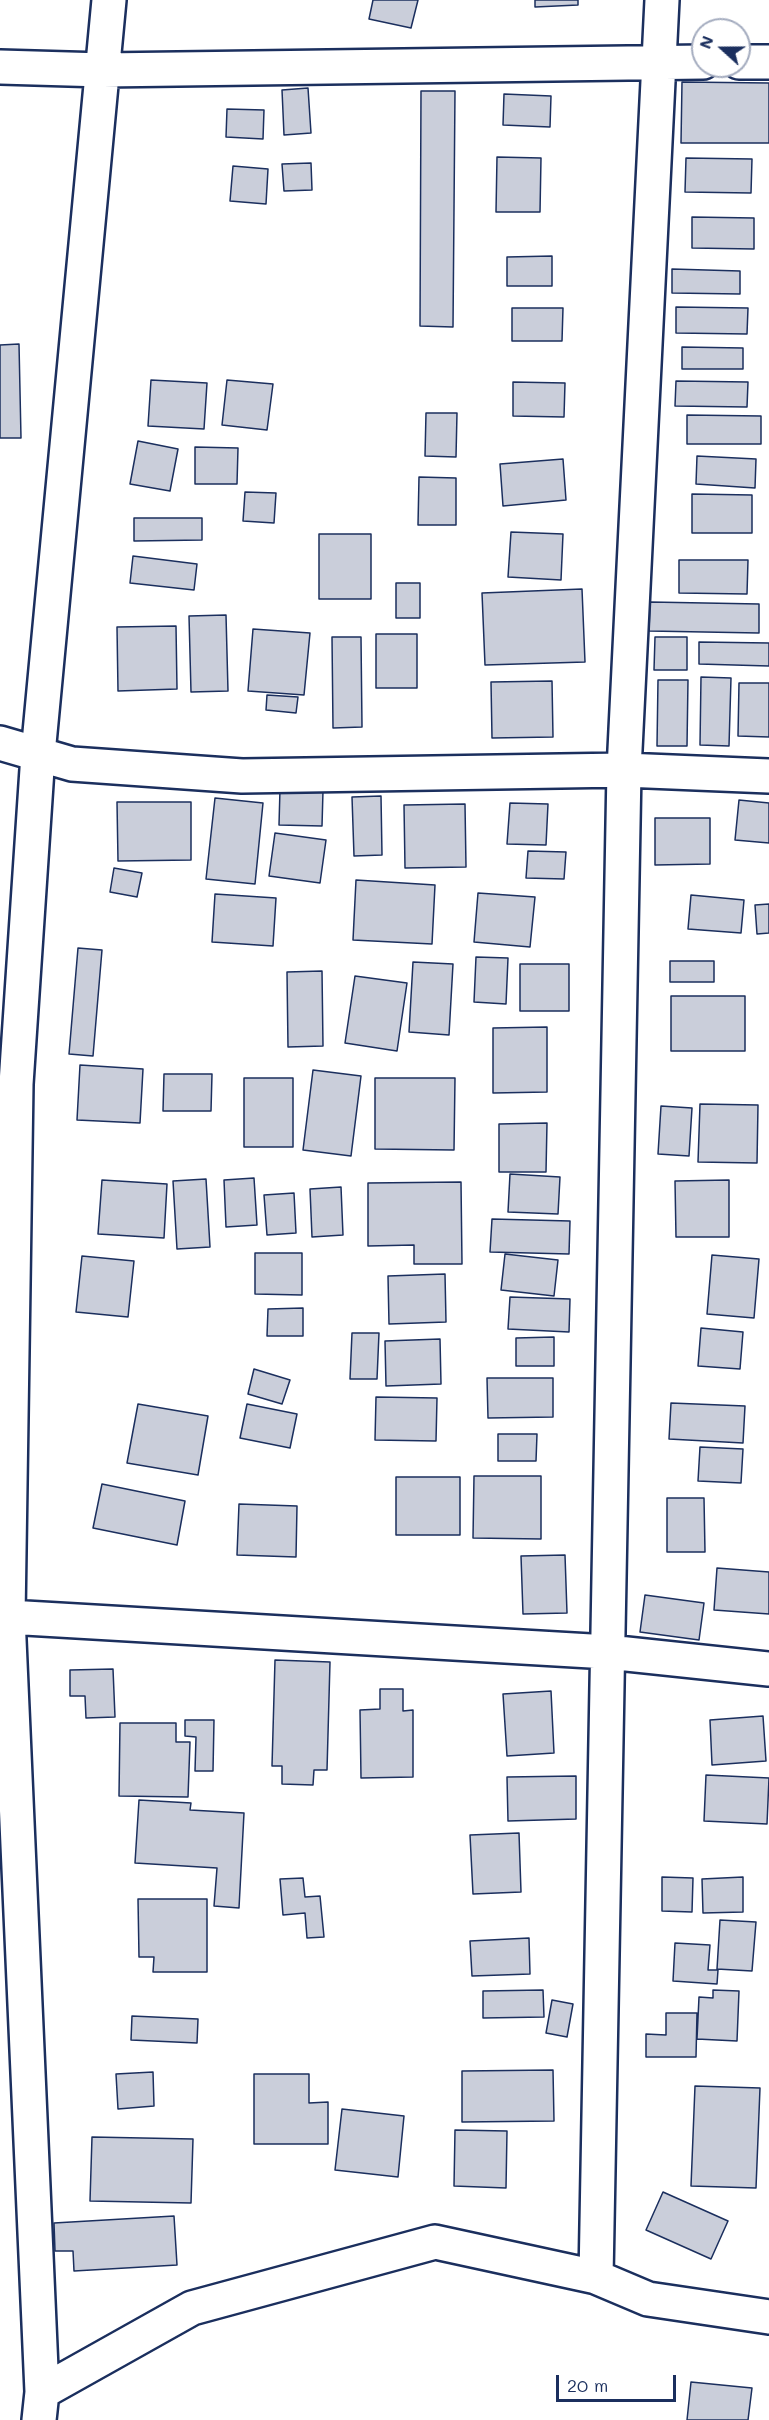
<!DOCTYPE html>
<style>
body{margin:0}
#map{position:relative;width:769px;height:2420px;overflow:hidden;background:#fff;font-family:Mali,sans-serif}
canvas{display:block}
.north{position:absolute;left:691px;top:18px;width:60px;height:60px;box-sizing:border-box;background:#fff;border:2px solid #a4acbf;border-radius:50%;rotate:291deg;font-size:16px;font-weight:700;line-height:24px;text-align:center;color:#1b2f5e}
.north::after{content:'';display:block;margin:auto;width:21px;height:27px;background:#1b2f5e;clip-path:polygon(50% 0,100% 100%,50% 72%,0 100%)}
.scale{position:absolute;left:556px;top:2375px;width:120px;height:27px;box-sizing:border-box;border:3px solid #1b2f5e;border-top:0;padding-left:8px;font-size:18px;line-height:21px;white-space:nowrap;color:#1b2f5e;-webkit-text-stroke:4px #fff;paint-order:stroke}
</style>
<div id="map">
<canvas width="769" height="2420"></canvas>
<div class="north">N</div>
<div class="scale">20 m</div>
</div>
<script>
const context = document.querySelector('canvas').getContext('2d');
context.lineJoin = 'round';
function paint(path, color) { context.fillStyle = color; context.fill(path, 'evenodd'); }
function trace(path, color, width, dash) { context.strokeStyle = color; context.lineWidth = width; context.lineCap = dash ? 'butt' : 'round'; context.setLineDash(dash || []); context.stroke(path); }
const building = new Path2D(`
 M 373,0 L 418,0 L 411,28 L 369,19 Z
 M 535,0 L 578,0 L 578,5 L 535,7 Z
 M 682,82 L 769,83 L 769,143 L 681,143 Z
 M 308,88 L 311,133 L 284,135 L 282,90 Z
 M 421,91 L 455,91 L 453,327 L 420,326 Z
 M 504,94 L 551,96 L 550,127 L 503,125 Z
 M 227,109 L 264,110 L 263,139 L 226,137 Z
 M 497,157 L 541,158 L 540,212 L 496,212 Z
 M 686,158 L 752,159 L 751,193 L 685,192 Z
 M 311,163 L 312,190 L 284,191 L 282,164 Z
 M 233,166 L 268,169 L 266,204 L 230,201 Z
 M 692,217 L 754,218 L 754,249 L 692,248 Z
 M 552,256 L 552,286 L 507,286 L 507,257 Z
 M 672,269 L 740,271 L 740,294 L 672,293 Z
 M 676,307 L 748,308 L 747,334 L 676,333 Z
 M 512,308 L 563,308 L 562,341 L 512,341 Z
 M 19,344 L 21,438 L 0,438 L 0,345 Z
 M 682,347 L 743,348 L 743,369 L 682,369 Z
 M 151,380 L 207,383 L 204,429 L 148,426 Z
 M 227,380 L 273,384 L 267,430 L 222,425 Z
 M 676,381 L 748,382 L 747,407 L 675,406 Z
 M 513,382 L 565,383 L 564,417 L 513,416 Z
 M 426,413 L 457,413 L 456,457 L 425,456 Z
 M 687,415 L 761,416 L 761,444 L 687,444 Z
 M 138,441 L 178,449 L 170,491 L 130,484 Z
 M 195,447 L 238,448 L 237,484 L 195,484 Z
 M 697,456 L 756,459 L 755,488 L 696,484 Z
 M 563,459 L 566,500 L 503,506 L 500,464 Z
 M 419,477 L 456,478 L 456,525 L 418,525 Z
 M 245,492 L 276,493 L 274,523 L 243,521 Z
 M 692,494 L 752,495 L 752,533 L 692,533 Z
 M 134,518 L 202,518 L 202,540 L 134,541 Z
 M 511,532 L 563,534 L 561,580 L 508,577 Z
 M 319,534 L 371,534 L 371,599 L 319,599 Z
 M 133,556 L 197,564 L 194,590 L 130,583 Z
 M 679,560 L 748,560 L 747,594 L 679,593 Z
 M 396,583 L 420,583 L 420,618 L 396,618 Z
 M 582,589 L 585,662 L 485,665 L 482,593 Z
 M 650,602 L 759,604 L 759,633 L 649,631 Z
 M 226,615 L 228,691 L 191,692 L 189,616 Z
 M 176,626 L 177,689 L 118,691 L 117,627 Z
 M 253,629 L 310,633 L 304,695 L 248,691 Z
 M 376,634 L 417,634 L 417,688 L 376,688 Z
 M 332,637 L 361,637 L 362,727 L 333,728 Z
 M 655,637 L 687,637 L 687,670 L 654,670 Z
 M 699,642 L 769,643 L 769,666 L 699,664 Z
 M 701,677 L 731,678 L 729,746 L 700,745 Z
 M 658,680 L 688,680 L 687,746 L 657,746 Z
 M 552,681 L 553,737 L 492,738 L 491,682 Z
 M 739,683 L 769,683 L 769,737 L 738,736 Z
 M 267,695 L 298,697 L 296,713 L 266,710 Z
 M 280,789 L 323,791 L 322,826 L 279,825 Z
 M 381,796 L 382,855 L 354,856 L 352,797 Z
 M 215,798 L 263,803 L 255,884 L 206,879 Z
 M 739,800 L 769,803 L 769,843 L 735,840 Z
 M 117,802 L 191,802 L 191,860 L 118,861 Z
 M 510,803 L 548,804 L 546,845 L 507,844 Z
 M 465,804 L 466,867 L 405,868 L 404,805 Z
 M 655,818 L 710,818 L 710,864 L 655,865 Z
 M 275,833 L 326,840 L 320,883 L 269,876 Z
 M 528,851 L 566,852 L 564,879 L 526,878 Z
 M 114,868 L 142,873 L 137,897 L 110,892 Z
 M 356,880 L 435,885 L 432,944 L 353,940 Z
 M 478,893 L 535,897 L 530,947 L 474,942 Z
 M 215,894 L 276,898 L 273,946 L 212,942 Z
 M 691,895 L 744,900 L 741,933 L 688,929 Z
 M 769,904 L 769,933 L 757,934 L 755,905 Z
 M 78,948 L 102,950 L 93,1056 L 69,1054 Z
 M 476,957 L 508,958 L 506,1004 L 474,1002 Z
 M 670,961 L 714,961 L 714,982 L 670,982 Z
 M 413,962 L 453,964 L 449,1035 L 409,1032 Z
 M 520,964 L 569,964 L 569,1011 L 520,1011 Z
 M 322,971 L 323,1046 L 288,1047 L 287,972 Z
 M 355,976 L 407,983 L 397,1051 L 345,1043 Z
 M 671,996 L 745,996 L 745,1051 L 671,1051 Z
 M 547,1027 L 547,1092 L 493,1093 L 493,1028 Z
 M 80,1065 L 143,1069 L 140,1123 L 77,1120 Z
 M 313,1070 L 361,1076 L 351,1156 L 303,1150 Z
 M 164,1074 L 212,1074 L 211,1111 L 163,1111 Z
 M 244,1078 L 293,1078 L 293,1147 L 244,1147 Z
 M 375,1078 L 455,1078 L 454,1150 L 375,1149 Z
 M 700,1104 L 758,1105 L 757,1163 L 698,1162 Z
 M 661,1106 L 692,1108 L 689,1156 L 658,1154 Z
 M 547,1123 L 546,1172 L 499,1172 L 499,1124 Z
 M 510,1174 L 560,1177 L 558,1214 L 508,1212 Z
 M 254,1178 L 257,1225 L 226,1227 L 224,1180 Z
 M 206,1179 L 210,1247 L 177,1249 L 173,1181 Z
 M 102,1180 L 167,1184 L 164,1238 L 98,1234 Z
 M 729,1180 L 729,1237 L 676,1237 L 675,1181 Z
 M 461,1182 L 462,1264 L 414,1264 L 414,1245 L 368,1246 L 368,1183 Z
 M 341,1187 L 343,1235 L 312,1237 L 310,1189 Z
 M 294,1193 L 296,1233 L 267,1235 L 264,1195 Z
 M 492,1219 L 570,1221 L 569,1254 L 490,1252 Z
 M 255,1253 L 302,1253 L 302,1295 L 255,1294 Z
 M 505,1254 L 558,1260 L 554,1296 L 501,1290 Z
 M 712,1255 L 759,1259 L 754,1318 L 707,1314 Z
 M 82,1256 L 134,1261 L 128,1317 L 76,1312 Z
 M 445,1274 L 446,1322 L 389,1324 L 388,1276 Z
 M 510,1297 L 570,1299 L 569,1332 L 508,1329 Z
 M 303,1308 L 303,1336 L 267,1336 L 268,1309 Z
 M 701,1328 L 743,1332 L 740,1369 L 698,1366 Z
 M 352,1333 L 379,1333 L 377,1379 L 350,1379 Z
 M 554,1337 L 554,1366 L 516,1366 L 516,1338 Z
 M 440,1339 L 441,1384 L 386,1386 L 385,1341 Z
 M 254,1369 L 290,1380 L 282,1404 L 248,1394 Z
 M 487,1378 L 553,1378 L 553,1417 L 488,1418 Z
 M 376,1397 L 437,1398 L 436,1441 L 375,1440 Z
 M 671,1403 L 745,1406 L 743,1443 L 669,1439 Z
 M 138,1404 L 208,1416 L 198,1475 L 127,1463 Z
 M 247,1404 L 297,1414 L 290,1448 L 240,1438 Z
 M 498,1434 L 537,1434 L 536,1461 L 498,1461 Z
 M 700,1447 L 743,1449 L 741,1483 L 698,1481 Z
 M 474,1476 L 541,1476 L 541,1539 L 473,1538 Z
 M 396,1477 L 460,1477 L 460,1535 L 396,1535 Z
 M 102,1484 L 185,1501 L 177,1545 L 93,1528 Z
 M 667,1498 L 704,1498 L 705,1552 L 667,1552 Z
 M 239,1504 L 297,1506 L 296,1557 L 237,1555 Z
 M 565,1555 L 567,1613 L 523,1614 L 521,1556 Z
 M 717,1568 L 769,1572 L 769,1614 L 714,1610 Z
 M 645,1595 L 704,1603 L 699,1640 L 640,1632 Z
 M 275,1660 L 330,1662 L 327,1770 L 314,1770 L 313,1785 L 282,1784 L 282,1766 L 272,1766 Z
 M 113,1669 L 115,1717 L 86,1718 L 85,1696 L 70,1696 L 70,1670 Z
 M 380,1689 L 403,1689 L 403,1711 L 413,1710 L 413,1777 L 361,1778 L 360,1710 L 380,1709 Z
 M 551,1691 L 554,1753 L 507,1756 L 503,1694 Z
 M 763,1716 L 766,1761 L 712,1765 L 710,1720 Z
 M 185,1720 L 214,1720 L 213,1771 L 195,1771 L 196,1737 L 185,1736 Z
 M 120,1723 L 176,1723 L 176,1742 L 190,1742 L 188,1797 L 119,1796 Z
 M 706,1775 L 769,1778 L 767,1824 L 704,1821 Z
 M 576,1776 L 576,1819 L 508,1821 L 507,1777 Z
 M 139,1800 L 191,1803 L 190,1810 L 244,1813 L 239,1908 L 214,1906 L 217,1868 L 135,1863 Z
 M 519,1833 L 521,1892 L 473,1894 L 470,1835 Z
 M 662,1877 L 693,1878 L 692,1912 L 662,1911 Z
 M 743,1877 L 743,1912 L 703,1913 L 702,1879 Z
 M 303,1878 L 305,1897 L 320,1896 L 324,1937 L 307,1938 L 305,1913 L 283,1915 L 280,1879 Z
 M 138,1899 L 207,1899 L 207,1972 L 153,1972 L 154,1957 L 139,1957 Z
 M 720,1920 L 756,1922 L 752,1971 L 717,1969 Z
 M 529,1938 L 530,1974 L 472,1976 L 470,1941 Z
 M 675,1943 L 710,1945 L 708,1970 L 718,1970 L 717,1984 L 673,1981 Z
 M 543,1990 L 544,2017 L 483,2018 L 483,1991 Z
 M 713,1990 L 739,1991 L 737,2041 L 697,2039 L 699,1997 L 713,1998 Z
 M 552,2000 L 573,2004 L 567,2037 L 546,2033 Z
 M 666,2013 L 697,2013 L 696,2057 L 646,2057 L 646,2034 L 666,2035 Z
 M 132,2016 L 198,2019 L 197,2043 L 131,2040 Z
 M 553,2070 L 554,2121 L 462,2122 L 462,2071 Z
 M 153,2072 L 154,2106 L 118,2109 L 116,2074 Z
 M 254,2074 L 309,2074 L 309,2103 L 328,2102 L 328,2144 L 254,2144 Z
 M 695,2086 L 760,2088 L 756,2188 L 691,2186 Z
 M 342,2109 L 404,2116 L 398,2177 L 335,2170 Z
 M 455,2130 L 507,2131 L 506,2188 L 454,2186 Z
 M 92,2137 L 193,2139 L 191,2203 L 90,2201 Z
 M 663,2192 L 728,2221 L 711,2259 L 646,2230 Z
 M 174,2216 L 177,2265 L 74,2271 L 73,2251 L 55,2251 L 54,2223 Z
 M 691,2382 L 752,2388 L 748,2420 L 687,2420 Z`);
paint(building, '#caceda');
trace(building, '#1b2f5e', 1.5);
const minor = new Path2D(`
 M 739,62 L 769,62
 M 0,67 L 103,70 L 703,62
 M 0,743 L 72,764 L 242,776 L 624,770 L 769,776
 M 8,1617 L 608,1652 L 769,1669
 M 596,2277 L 624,770 L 662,0
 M 42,2392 L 192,2308 L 435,2242 L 596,2277 L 648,2299 L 769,2317
 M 39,2420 L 42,2392 L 8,1617 L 16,1084 L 38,754 L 109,0`);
trace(minor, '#1b2f5e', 38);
trace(minor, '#fff', 33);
</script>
